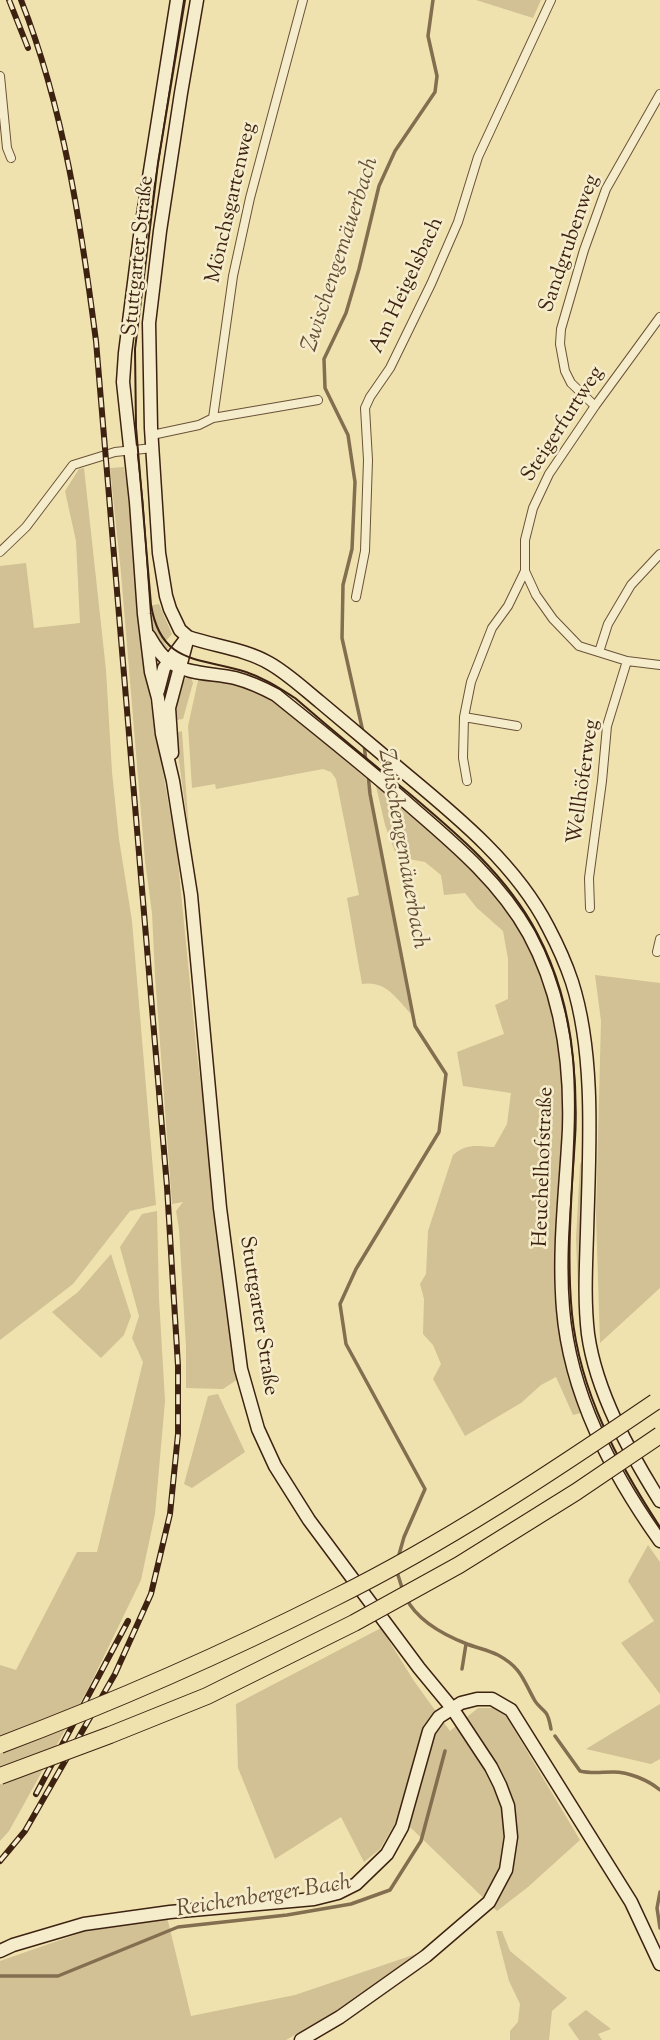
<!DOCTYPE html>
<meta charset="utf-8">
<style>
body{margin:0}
canvas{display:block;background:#efe2af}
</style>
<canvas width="660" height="2040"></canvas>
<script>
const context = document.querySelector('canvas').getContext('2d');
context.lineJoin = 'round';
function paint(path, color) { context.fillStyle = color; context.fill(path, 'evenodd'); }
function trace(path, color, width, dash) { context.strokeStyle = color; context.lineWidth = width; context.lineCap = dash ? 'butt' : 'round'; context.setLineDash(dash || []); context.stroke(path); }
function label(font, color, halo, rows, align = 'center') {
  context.font = font + ' "Sorts Mill Goudy",serif'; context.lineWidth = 5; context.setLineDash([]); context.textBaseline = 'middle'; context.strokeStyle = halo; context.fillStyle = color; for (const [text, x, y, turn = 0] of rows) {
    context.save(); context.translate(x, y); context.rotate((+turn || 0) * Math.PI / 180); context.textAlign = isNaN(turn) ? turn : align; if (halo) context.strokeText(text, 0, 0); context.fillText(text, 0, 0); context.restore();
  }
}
paint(new Path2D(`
 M 476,0 L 541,0 L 533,18 Z
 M 124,467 L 132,516 L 142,641 L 150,698 L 177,852 L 197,1054 L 238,1379 L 223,1389 L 186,1388 L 186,1346 L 179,1229 L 176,1211 L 183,1202 L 172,1204 L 155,976 L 152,913 L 145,861 L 121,573 L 110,468 Z
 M 84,468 L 106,670 L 112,772 L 119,839 L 132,921 L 156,1205 L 130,1211 L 73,1284 L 0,1340 L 0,566 L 26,563 L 34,628 L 80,623 L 76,541 L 65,491 L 79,469 Z
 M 159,604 L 172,634 L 164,643 L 169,648 L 164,649 L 153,634 L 148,606 Z
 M 199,676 L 233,683 L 274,700 L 366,778 L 411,1014 C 397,999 386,980 362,984 L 347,898 L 359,895 L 336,779 L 331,772 L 323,769 L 216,789 L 215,784 L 192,788 L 188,726 Z
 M 187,677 L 191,677 L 193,683 L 183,719 L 176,720 C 175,705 176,688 187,677 Z
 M 182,731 L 189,833 L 175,733 Z
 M 376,786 C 422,821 470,859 504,906 C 550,970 564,1051 562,1129 C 561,1180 553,1231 554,1283 C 554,1327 569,1370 581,1413 L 573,1415 L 556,1377 L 541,1385 L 521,1403 L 465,1436 L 433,1379 L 441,1364 L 433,1345 L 423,1334 L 424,1299 L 420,1284 L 426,1274 L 428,1231 L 453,1155 C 467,1143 476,1146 494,1147 L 507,1124 L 511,1093 L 463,1086 L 457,1052 L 504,1034 L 495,1005 L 508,999 L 508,959 L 503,931 L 477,908 L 465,893 L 444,895 L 441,875 L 425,862 L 397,857 L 385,825 Z
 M 595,975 L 660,983 L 660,1288 L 600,1343 L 596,1215 L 601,1021 Z
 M 583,1160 L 579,1289 L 578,1289 L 576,1239 L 580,1164 Z
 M 157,1211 L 159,1298 L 165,1401 L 155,1514 L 141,1580 L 89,1687 L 9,1831 L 0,1841 L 0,1665 L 16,1670 L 77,1552 L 97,1552 L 143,1362 L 132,1338 L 139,1316 L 120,1247 L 142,1214 Z
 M 111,1254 L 131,1316 L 124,1335 L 101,1358 L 52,1312 L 78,1292 Z
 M 218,1394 L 245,1452 L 192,1488 L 184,1484 L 208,1396 Z
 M 648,1545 L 660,1562 L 660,1694 L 621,1643 L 654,1621 L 628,1581 Z
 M 381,1628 L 414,1681 L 450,1731 L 478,1708 L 493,1708 L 506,1716 L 580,1840 L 528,1887 L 497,1911 L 411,1828 L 396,1822 L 380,1849 L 364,1862 L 341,1817 L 275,1859 L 238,1768 L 236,1704 Z
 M 660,1704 L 660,1759 L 651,1764 L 586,1749 Z
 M 167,1917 L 191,2016 L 295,1995 L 422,1952 L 335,2012 L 286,2040 L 0,2040 L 0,1961 L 86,1931 Z
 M 496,1931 L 502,1931 L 510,1951 L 567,1998 L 552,2011 L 549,2040 L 510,2040 L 510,2031 L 518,2022 L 520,2004 L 509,1981 Z
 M 586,2010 L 611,2029 L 598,2034 L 602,2040 L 579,2040 L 568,2024 Z`), '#d1c194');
trace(new Path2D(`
 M 363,732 L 342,638 L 343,585 L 352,549 L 355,482 L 348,435 L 325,388 L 324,359 L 346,313 L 359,269 L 379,186 L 395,151 L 435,92 L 437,76 L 428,36 L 433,0
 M 364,743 L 366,763
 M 368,774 L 370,794 L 415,1026 L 446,1074 L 439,1132 L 356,1269 L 340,1304 L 346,1344 L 425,1489 L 404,1537 L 398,1558
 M 397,1572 L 403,1591
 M 406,1598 C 417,1620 444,1635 467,1644 C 477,1648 488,1650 498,1655 C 522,1668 523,1680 535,1701 C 538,1706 543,1709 546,1713 C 549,1717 550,1724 551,1729
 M 462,1669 L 466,1644
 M 555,1736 L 580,1771 C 592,1774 601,1772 613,1772 C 629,1772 648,1780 660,1790
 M 660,1892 L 657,1908 L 660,1928
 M 0,1976 L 58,1976 L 178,1927 L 287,1915 L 351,1904 L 390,1890 L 421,1841 L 445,1751`), '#836e4f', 3.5);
const street = new Path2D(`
 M 0,76 L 7,148 L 11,158
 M 595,406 L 571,383 L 565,371 L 560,344 L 561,329 L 584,250 L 606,189 L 660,94
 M 213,418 L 233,276 L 250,198 L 303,0
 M 152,435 L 199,425 L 213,418 L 318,400
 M 0,552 L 26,527 L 73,465 L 115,452 L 153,448
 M 525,571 L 536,595 L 553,619 L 579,646 L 627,661 L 660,665
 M 356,597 L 365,551 L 368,460 L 365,408 L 370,397 L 390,368 L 431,284 L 458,222 L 478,157 L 551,0
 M 599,652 L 608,624 L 631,585 L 660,554
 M 464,717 L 517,726
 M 467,781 L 463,758 L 464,717 L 471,682 L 492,628 L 508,606 L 525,571 L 525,540 L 533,508 L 549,474 L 595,406 L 660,317
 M 590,908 L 589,878 L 602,781 L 607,726 L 627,661
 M 657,952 L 660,939`);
const secondary = new Path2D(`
 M 177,0 L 141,228 L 125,353 L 123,382 L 136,502 L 144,614 L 151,672 L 158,698 L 162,734 L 173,781 L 191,895 L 220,1208 L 241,1369 L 258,1429 L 275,1466 L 309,1520 L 419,1668 L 452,1708 L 491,1767 L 500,1785 L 508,1806 L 511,1837 L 506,1870 L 489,1902 L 426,1956 L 340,2017 L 301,2040
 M 197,0 L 181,93 L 160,231 L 149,323 L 151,428 L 159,553 L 166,596 L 170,609 L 180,630 L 188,637 C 214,646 245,649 269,663 C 287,673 304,689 320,702 C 349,726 378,751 407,775 C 459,818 517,866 548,927 C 557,944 566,964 572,982 C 596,1057 589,1153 587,1233 C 586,1267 584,1300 588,1334 C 596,1392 630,1453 660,1501
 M 149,636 C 154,645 161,656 170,662 C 188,675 214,673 235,678 C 250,682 263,688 276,695 C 323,733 370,770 415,810 C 458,847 501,884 529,934 C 561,993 571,1062 569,1129 C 566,1189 558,1248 563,1309 C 570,1394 611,1472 660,1541
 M 158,691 L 164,668 L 185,640
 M 172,753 L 169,708 L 188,637
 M 0,1951 L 13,1945 L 84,1924 L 170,1912 L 314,1899 L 338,1893 L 356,1884 L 387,1854 L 402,1827 L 429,1731 L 439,1717 L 461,1703 L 477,1699 L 492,1699 L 511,1710 L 631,1902 L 660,1964`);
trace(street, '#6a5238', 10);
trace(secondary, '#3d2211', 15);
trace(street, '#f5eccb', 8);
trace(secondary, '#f5eccb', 12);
trace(new Path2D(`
 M 185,0 L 158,163 L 135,349 L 136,427 L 151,605 C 161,665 199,657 246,672 C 264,678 279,688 295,698 C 331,729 368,760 405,790 C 455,832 506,874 537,933 C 604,1060 559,1180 572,1314 C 580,1392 618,1463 660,1527`), '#3d2211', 2);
const rail = new Path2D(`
 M 9,0 L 28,48
 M 36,1794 L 128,1621
 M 0,1861 L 25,1831 L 115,1674 L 151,1594 L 170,1514 L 178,1434 L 178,1366 L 167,1187 L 96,341 C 81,225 64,109 21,0`);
trace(rail, '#3d2211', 6);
trace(rail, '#f5eccb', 3.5, [10]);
const highwayBridge = new Path2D(`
 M 0,1745 C 114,1702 225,1653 334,1598 C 447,1542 552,1472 655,1402
 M 0,1776 L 110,1735 L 207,1696 L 354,1623 L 459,1565 L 576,1492 L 660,1435`);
trace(highwayBridge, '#3d2211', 18, []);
trace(highwayBridge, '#efe2af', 16);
label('21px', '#3d2211', '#f5eccb', [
 ["Mönchsgartenweg",233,203,-77],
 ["Sandgrubenweg",571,244,-71],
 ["Stuttgarter Straße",140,256,-84],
 ["Am Heigelsbach",408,286,-65],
 ["Steigerfurtweg",564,425,-57],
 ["Wellhöferweg",585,782,-82],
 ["Heuchelhofstraße",545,1167,-88],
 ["Stuttgarter Straße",257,1316,81]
]);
label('italic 23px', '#664e35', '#f5eccb', [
 ["Zwischengemäuerbach",342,255,-72],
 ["Zwischengemäuerbach",401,849,80],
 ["Reichenberger Bach",264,1898,-9]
]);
</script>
